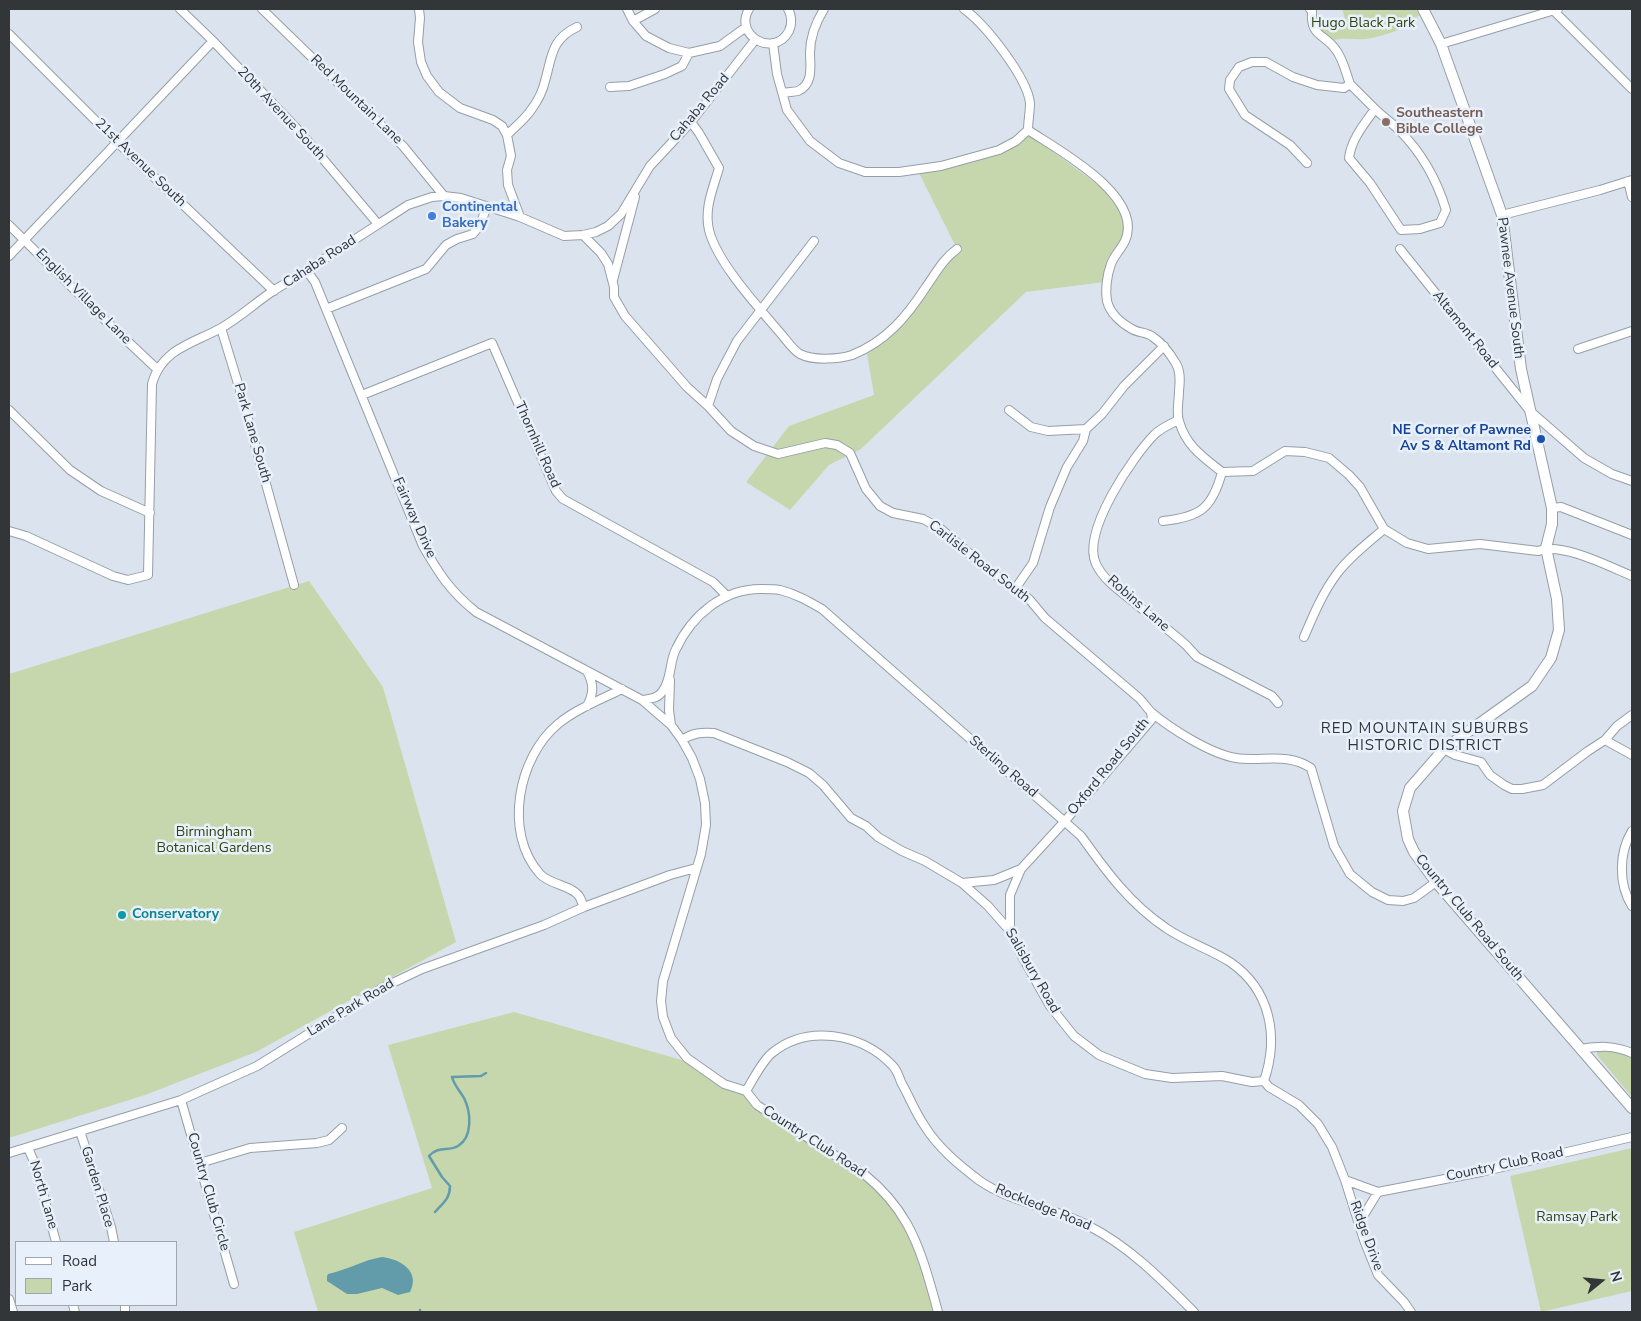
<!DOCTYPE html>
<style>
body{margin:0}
#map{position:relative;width:1641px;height:1321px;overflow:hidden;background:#dbe4ee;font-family:"Nunito Sans",sans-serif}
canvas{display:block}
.frame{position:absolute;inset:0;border:10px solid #323639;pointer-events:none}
.legend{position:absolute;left:15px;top:1241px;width:162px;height:65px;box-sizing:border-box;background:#e8f1fb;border:1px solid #9fa6ad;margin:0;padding:6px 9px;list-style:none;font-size:15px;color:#323639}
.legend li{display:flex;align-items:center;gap:10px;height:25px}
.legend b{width:25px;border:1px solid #9fa6ad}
.north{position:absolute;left:1576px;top:1256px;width:50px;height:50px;-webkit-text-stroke:4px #e8f1fb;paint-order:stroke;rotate:73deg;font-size:14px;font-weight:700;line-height:20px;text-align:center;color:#323639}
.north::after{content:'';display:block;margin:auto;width:18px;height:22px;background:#323639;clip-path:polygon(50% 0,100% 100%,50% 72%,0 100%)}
</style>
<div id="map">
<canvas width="1641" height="1321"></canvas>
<div class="frame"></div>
<ul class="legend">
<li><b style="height:6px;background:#fff"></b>Road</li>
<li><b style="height:14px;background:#c6d7ad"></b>Park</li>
</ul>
<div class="north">N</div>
</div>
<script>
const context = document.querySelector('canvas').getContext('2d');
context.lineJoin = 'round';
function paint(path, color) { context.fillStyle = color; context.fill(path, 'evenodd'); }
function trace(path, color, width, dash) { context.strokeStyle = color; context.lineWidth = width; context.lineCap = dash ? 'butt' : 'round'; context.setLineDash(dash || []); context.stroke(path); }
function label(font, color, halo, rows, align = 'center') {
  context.font = font + ' "Nunito Sans",sans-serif'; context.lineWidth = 5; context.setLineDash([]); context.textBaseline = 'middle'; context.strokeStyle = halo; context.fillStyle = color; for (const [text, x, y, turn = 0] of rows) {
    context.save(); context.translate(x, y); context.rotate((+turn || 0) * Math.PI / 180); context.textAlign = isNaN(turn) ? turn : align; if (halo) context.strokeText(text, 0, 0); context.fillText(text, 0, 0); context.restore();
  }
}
paint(new Path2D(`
 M 1342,9 L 1416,9 L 1419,15 C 1406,29 1385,36 1366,39 C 1354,40 1342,37 1331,41 L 1319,27 L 1323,26 L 1330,29 L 1347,25 Z
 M 1030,135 L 1111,194 L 1122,210 L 1125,226 L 1123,240 L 1107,259 L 1104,282 L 1026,292 L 861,449 L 829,465 L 790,510 L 746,482 L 789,426 L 874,395 L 867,354 C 882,342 897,330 910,316 C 928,295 939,270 957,249 L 919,173 L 1001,154 Z
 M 309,581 L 383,687 L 456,942 L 256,1052 L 145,1095 L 9,1138 L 9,674 Z
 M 514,1012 L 685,1061 L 744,1094 L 862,1177 C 906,1214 921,1257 933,1312 L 318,1312 L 294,1232 L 432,1188 L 388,1045 Z
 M 1613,1048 L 1632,1056 L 1632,1097 L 1597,1055 L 1597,1051 L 1602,1049 Z
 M 1632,1148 L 1632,1291 L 1541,1312 L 1510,1176 Z`), '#c6d7ad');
paint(new Path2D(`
 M 382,1257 C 400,1259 421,1271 410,1292 L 398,1295 L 382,1288 L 357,1294 L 347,1294 L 327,1281 L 327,1276 L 328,1274 C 347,1270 363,1260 382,1257 Z`), '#629cab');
trace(new Path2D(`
 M 435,1212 C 443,1203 450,1199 450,1186 L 442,1177 L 429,1156 C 439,1145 448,1152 458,1146 C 473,1137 471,1112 464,1098 C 460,1091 454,1085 452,1077 L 481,1076 L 486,1073
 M 420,1312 L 420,1310`), '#629cab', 2.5);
const minor = new Path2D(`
 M 180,9 L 213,41 L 301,133 L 378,224
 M 262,9 L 403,146 L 444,196
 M 419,9 L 420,18 L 418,42 L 421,62 L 427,76 L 439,92 L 460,108 L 493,120 L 502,126 L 507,135 L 511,156 L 507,170 L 508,185 L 520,217
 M 627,9 L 633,21 L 646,36 L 669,48 L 689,53 L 720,46 L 746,27
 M 749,9 C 733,35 774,59 789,31 C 792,24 792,16 788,9
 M 964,9 C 985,24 1027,77 1030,103 C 1030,112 1028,122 1028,130
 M 1552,9 L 1632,89
 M 633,21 L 655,9
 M 9,34 L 116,141 L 274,291
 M 773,43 L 777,74 L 787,110 L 810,141 L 839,163 L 865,172 L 899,172 L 941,166 L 999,150 L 1016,141 L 1028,130
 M 1441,44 L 1558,9
 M 1350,84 L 1375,109
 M 610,87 L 629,86 L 665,74 L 682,66 L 689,53
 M 783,93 C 788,92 794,92 798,91 C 814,84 810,65 810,53 C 810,36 816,22 824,9
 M 1375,109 C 1382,116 1391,122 1399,130 C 1421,152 1437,180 1446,210 L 1440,223 L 1420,229 L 1401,230 L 1370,183 L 1349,158 C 1351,140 1364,124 1375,109 Z
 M 691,122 L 699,133 L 719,168 C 713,189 704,208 709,230 C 717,263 760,309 782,335 C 787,341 794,351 800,354 C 813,361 840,359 852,355 C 887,341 907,316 926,287 C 936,273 943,259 957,249
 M 1028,130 C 1058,150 1145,196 1125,241 C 1121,249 1114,256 1111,264 C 1107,275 1105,290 1107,301 C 1110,313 1121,323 1132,329 C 1138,333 1147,332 1153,337 C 1162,343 1169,352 1175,362 C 1181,370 1180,382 1179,391 C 1179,400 1176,413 1179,421 C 1186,446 1203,457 1222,472 L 1253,471 L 1285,451 L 1305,452 L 1329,458 L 1349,475 L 1360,487 L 1384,529 L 1407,543 L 1428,549 L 1480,544 L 1538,551 C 1562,542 1608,566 1632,576
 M 507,135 C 515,127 525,119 531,110 C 537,102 543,90 545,81 C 552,57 551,39 577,27
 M 1307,163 L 1290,145 L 1245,115 L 1229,89 L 1230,80 L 1239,67 L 1252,62 L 1266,62 L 1293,77 L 1317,85 L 1344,88 L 1350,84 C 1346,73 1343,59 1336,50 C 1325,33 1310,38 1312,11 L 1310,9
 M 1628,181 L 1632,197
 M 1502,215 L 1600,190 L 1632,180
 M 9,225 L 106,321 L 157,369
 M 583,235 L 601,253 L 608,264 L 614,287 L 614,297 L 625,316 L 687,387 L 708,406 L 731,431 L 754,446 L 778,454 L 825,443 L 837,445 L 850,453 L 866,489 L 880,506 L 893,513 L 923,519 L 941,529 L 990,571 L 1029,599 L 1045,618 L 1139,698 C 1143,702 1147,708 1151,712 C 1171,729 1211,754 1236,758 C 1263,762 1286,752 1311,768 L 1334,846 L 1350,874 L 1372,892 L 1388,900 L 1403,901 L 1414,898 L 1436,882
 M 1400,249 L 1530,411 L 1584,458 L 1612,474 L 1632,481
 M 9,256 L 213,41
 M 307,271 L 315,282 L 423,546 C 440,575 450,591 476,612 L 642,700 L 671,725 L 682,740 L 692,758 L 700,779 L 705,803 L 706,825 L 701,854 L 663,981 L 661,1001 L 663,1017 L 671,1038 L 687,1058 L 724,1084 L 746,1091 L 757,1105 L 864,1174 C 880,1187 897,1206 907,1224 C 922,1251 930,1283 938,1312
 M 613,280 L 635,197
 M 326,309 L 426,269 L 446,245 L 457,239 L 473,234 L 480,225 L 487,206
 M 221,328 L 240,390 L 294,585
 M 1578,349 L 1632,331
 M 362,395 L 492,343 L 556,491 L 563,499 L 713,582 L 727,596
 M 708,406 L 717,379 L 737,341 L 814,241
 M 9,410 L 70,470 L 101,491 L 150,513
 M 1009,410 L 1031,427 L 1048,431 L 1086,429
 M 1178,420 C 1171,424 1161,428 1155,434 C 1133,456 1081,532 1096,564 C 1104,581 1122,592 1136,604 C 1153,618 1170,631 1186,645 L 1197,657 L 1272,696 L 1278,703
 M 1552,508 L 1561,507 L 1632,535
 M 1163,521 C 1200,517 1212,509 1222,472
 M 9,531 L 26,536 L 113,576 L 128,580 L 148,575 L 152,384 C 156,370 162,362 173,353 C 188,342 205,337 221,328 C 239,318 255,303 273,291 C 319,263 363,234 408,205 L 432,197 L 444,196 L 461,198 L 520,217 L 564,236 L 583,235 L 596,232 L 608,226 L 621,214 L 650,166 L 691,122 L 755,40
 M 1015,589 L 1033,563 L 1050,507 L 1067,467 L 1083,441 L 1086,429 L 1102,414 L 1124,386 L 1164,346
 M 1304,637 C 1313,616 1322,594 1336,575 C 1349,557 1368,543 1384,529
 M 670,680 L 669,710 L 671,725
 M 642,700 C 649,699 657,699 662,692 C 672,680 669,662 676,649 C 692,615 723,589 761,589 C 768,589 774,589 780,590 C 796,594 808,601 822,609 L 1081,836 C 1106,871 1130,904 1166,928 C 1186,942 1210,949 1230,962 C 1271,990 1279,1037 1264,1081
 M 587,706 C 594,693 594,684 587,671
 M 682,740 C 693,733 701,732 714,733 L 787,762 L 809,773 L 823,785 L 851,818 L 866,826 L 878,837 L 902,851 L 925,861 L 962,883 L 988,906 L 1010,931 L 1023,958 L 1050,1006 L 1074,1036 L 1099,1055 L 1145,1074 L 1172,1078 L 1222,1076 L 1252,1082 L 1264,1081 L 1269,1087 L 1299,1105 L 1318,1124 L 1332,1147 L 1345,1180 L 1364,1240 L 1378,1275 L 1404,1302 L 1411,1312
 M 1605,740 L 1632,755
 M 1444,749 L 1455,755 L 1481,762 L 1490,775 L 1504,785 L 1512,789 L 1522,789 L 1543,785 L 1588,751 L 1605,740 L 1617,726 L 1632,715
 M 1632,831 C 1619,852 1618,884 1632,906
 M 962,883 L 994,880 L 1021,869
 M 584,907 C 582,903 581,899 579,896 C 571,885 550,885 540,874 C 503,833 518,757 558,724 C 576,709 600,700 622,689
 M 1010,931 L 1010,895 L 1021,869 L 1065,821 L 1152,719 L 1151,712
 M 1580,1049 C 1600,1046 1613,1045 1632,1053
 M 746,1091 C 753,1080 762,1061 772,1053 C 807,1024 861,1033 892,1065 C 896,1069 899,1076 901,1082 C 909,1096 915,1112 924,1125 C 938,1148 959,1165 980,1181 C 1012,1203 1055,1208 1089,1226 C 1130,1247 1162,1280 1194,1312
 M 181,1100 L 234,1284
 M 80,1131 L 111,1227 L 114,1242
 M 28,1148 L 35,1164 L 56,1242
 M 9,1153 L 181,1100 L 257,1066 L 382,988 L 422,969 L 544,925 L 584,907 L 670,875 L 696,868
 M 200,1163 L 250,1148 L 317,1143 L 329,1140 L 342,1128
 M 1345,1180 L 1378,1192 L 1481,1172 L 1632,1137
 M 1359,1223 L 1378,1192
 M 9,1299 L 13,1312
 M 73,1305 L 75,1312
 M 125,1305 L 125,1312`);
const major = new Path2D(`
 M 1423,9 L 1441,44 L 1502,215 L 1521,369 L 1552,508 L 1552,524 L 1546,548 L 1557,599 L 1559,630 L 1551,658 L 1532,686 L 1444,749 L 1410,788 L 1403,811 L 1408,839 L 1414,852 L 1436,882 L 1632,1108`);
trace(minor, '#969ea7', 10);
trace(major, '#969ea7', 12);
trace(minor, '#fff', 8);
trace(major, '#fff', 10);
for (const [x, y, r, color] of [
 [1386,122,5,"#8d6e63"],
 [432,216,5,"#3f7fe0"],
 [1541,439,5,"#1a4fb4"],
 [122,915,5,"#0f9aa8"]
]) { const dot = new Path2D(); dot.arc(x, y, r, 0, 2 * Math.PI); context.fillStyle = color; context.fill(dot); trace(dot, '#e8f1fb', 2); }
label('14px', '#324210', '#e8f1fb', [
 ["Hugo Black Park",1363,24],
 ["Birmingham",214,833],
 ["Botanical Gardens",214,849],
 ["Ramsay Park",1577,1218]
]);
label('14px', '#323639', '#e8f1fb', [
 ["Red Mountain Lane",356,100,44],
 ["Cahaba Road",700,108,-50],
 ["20th Avenue South",281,114,47],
 ["21st Avenue South",140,163,44],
 ["Cahaba Road",320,262,-33],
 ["Pawnee Avenue South",1510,288,83],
 ["English Village Lane",83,297,45],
 ["Altamont Road",1465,330,51],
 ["Park Lane South",252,433,74],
 ["Thornhill Road",537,445,66],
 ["Fairway Drive",414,518,66],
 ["Carlisle Road South",979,562,38],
 ["Robins Lane",1138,604,41],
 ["Sterling Road",1003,767,41],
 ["Oxford Road South",1109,767,-51],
 ["Country Club Road South",1469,918,50],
 ["Salisbury Road",1032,971,60],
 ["Lane Park Road",351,1008,-31],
 ["Country Club Road",814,1142,33],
 ["Country Club Road",1505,1165,-12],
 ["Garden Place",97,1187,73],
 ["Country Club Circle",208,1192,74],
 ["North Lane",43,1195,74],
 ["Rockledge Road",1043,1208,22],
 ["Ridge Drive",1366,1236,70]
]);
label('bold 14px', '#785e54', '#e8f1fb', [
 ["Southeastern",1396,114],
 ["Bible College",1396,130]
], 'left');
label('bold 14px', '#366cbe', '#e8f1fb', [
 ["Continental",442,208],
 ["Bakery",442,224]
], 'left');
label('bold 14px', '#164399', '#e8f1fb', [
 ["NE Corner of Pawnee",1531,431],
 ["Av S & Altamont Rd",1531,447]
], 'right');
label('bold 14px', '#0d838f', '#e8f1fb', [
 ["Conservatory",132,915]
], 'left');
context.letterSpacing = '1px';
label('15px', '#323639', '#e8f1fb', [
 ["RED MOUNTAIN SUBURBS",1425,729],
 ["HISTORIC DISTRICT",1425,746]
]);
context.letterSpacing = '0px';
</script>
